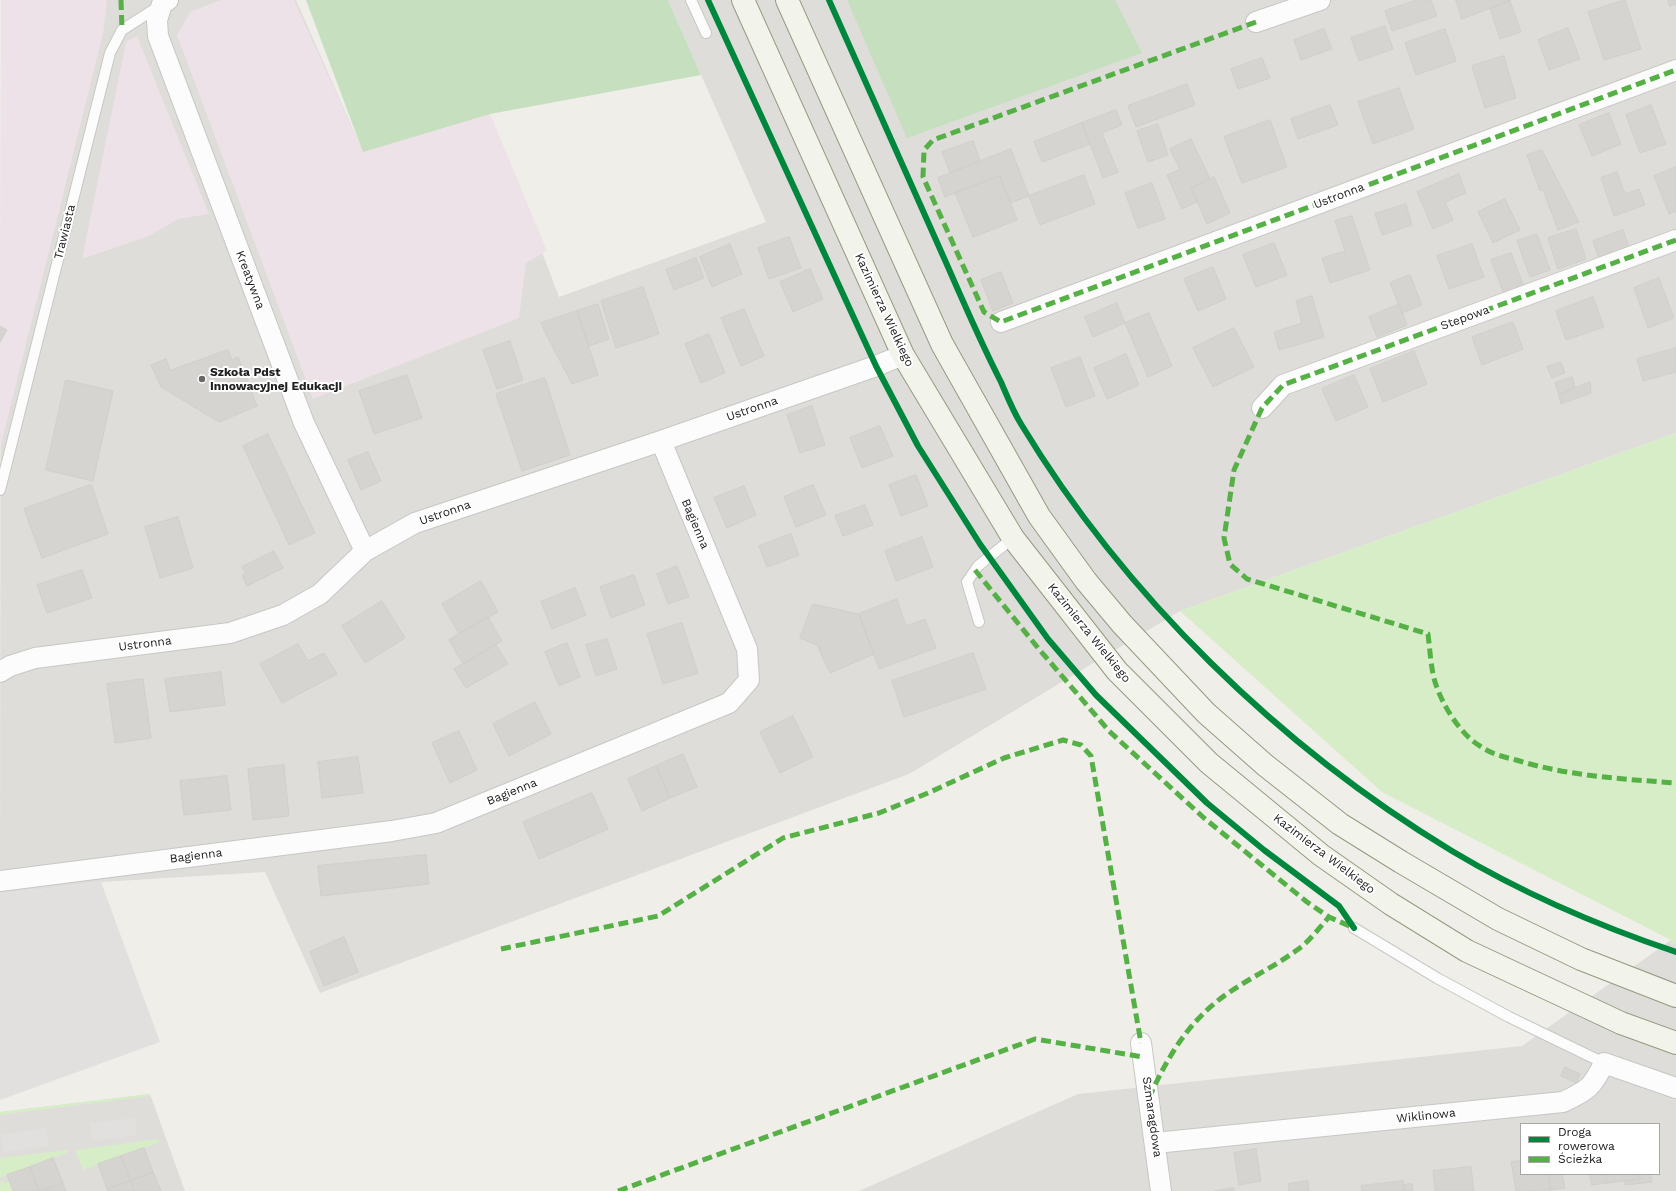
<!DOCTYPE html>
<meta charset="utf-8">
<style>
body{margin:0}
#map{position:relative;width:1676px;height:1191px;overflow:hidden;background:#efeee9;font-family:"Work Sans",sans-serif}
canvas{display:block}
.legend{position:absolute;left:1520px;top:1123px;width:140px;height:52px;box-sizing:border-box;background:#fff;border:1px solid #a6a6a6;margin:0;padding:5px 7px;list-style:none;font-size:12px;color:#202020}
.legend li{display:flex;align-items:center;gap:8px;height:20px}
.legend b{width:20px;border:1px solid #a6a6a6}
</style>
<div id="map">
<canvas width="1676" height="1191"></canvas>
<ul class="legend">
<li><b style="height:5px;background:#00873e"></b>Droga rowerowa</li>
<li><b style="height:5px;background:#55b145"></b>Ścieżka</li>
</ul>
</div>
<script>
const context = document.querySelector('canvas').getContext('2d');
context.lineJoin = 'round';
function paint(path, color) { context.fillStyle = color; context.fill(path, 'evenodd'); }
function trace(path, color, width, dash) { context.strokeStyle = color; context.lineWidth = width; context.lineCap = dash ? 'butt' : 'round'; context.setLineDash(dash || []); context.stroke(path); }
function label(font, color, halo, rows, align = 'center') {
  context.font = font + ' "Work Sans",sans-serif'; context.lineWidth = 4; context.setLineDash([]); context.textBaseline = 'middle'; context.strokeStyle = halo; context.fillStyle = color; for (const [text, x, y, turn = 0] of rows) {
    context.save(); context.translate(x, y); context.rotate((+turn || 0) * Math.PI / 180); context.textAlign = isNaN(turn) ? turn : align; if (halo) context.strokeText(text, 0, 0); context.fillText(text, 0, 0); context.restore();
  }
}
paint(new Path2D(`
 M 1,0 L 296,0 L 363,152 L 490,114 L 559,297 L 766,222 L 668,0 L 1676,0 L 1676,433 L 1180,611 L 909,774 L 320,993 L 265,872 L 101,882 L 0,894 Z
 M 1671,940 L 1676,942 L 1676,1191 L 859,1191 L 1078,1094 L 1522,1046 ZM 1521,1124 L 1659,1124 L 1659,1174 L 1521,1174 Z
 M 150,1094 L 185,1191 L 0,1191 L 0,1112 Z`), '#deddda');
paint(new Path2D(`
 M 1,0 L 107,0 L 103,34 L 0,449 Z
 M 221,0 L 294,0 L 363,152 L 490,114 L 547,251 L 526,263 L 519,318 L 313,399 L 177,35 L 190,12 Z
 M 137,36 L 209,214 L 178,219 L 149,236 L 82,259 L 126,42 Z`), '#ece2e7');
paint(new Path2D(`
 M 1676,433 L 1676,945 L 1671,944 L 1671,940 L 1382,792 L 1180,611 Z
 M 150,1094 L 150,1096 L 0,1115 L 0,1112 Z
 M 158,1139 L 160,1142 L 83,1170 L 75,1150 Z
 M 68,1150 L 69,1152 L 0,1178 L 0,1158 Z
 M 4,1181 L 5,1183 L 9,1181 L 13,1191 L 0,1191 L 0,1182 Z`), '#d7edc7');
paint(new Path2D(`
 M 306,0 L 668,0 L 701,75 L 490,114 L 363,152 Z
 M 847,0 L 1115,0 L 1142,53 L 907,138 Z`), '#c6dfbe');
paint(new Path2D(`
 M 101,882 L 160,1042 L 0,1100 L 0,894 Z
 M 135,1118 L 137,1135 L 92,1141 L 90,1123 Z
 M 46,1128 L 49,1146 L 3,1152 L 1,1135 Z`), '#e1e0de');
const building = new Path2D(`
 M 1417,0 L 1431,0 L 1437,16 L 1392,31 L 1385,11 Z
 M 1456,0 L 1510,0 L 1510,1 L 1462,19 Z
 M 1625,0 L 1641,49 L 1604,60 L 1588,12 Z
 M 1668,0 L 1676,0 L 1676,4 L 1670,6 Z
 M 1510,1 L 1521,32 L 1500,39 L 1490,8 Z
 M 1385,26 L 1393,49 L 1359,61 L 1351,38 Z
 M 1568,28 L 1580,59 L 1549,70 L 1538,40 Z
 M 1324,29 L 1332,49 L 1301,60 L 1294,40 Z
 M 1445,29 L 1456,61 L 1416,75 L 1405,43 Z
 M 1504,56 L 1516,98 L 1485,108 L 1472,66 Z
 M 1262,58 L 1270,78 L 1238,89 L 1231,69 Z
 M 1187,84 L 1195,105 L 1136,127 L 1128,106 Z
 M 1399,88 L 1414,129 L 1373,144 L 1358,102 Z
 M 1330,105 L 1338,125 L 1298,139 L 1291,119 Z
 M 1651,105 L 1666,144 L 1640,153 L 1626,115 Z
 M 1116,110 L 1122,125 L 1102,133 L 1118,172 L 1103,178 L 1082,123 Z
 M 1609,113 L 1621,144 L 1592,156 L 1579,125 Z
 M 1270,120 L 1287,167 L 1242,183 L 1224,137 Z
 M 1082,123 L 1090,144 L 1042,162 L 1034,142 Z
 M 1158,124 L 1168,155 L 1148,162 L 1137,131 Z
 M 1191,139 L 1210,179 L 1191,188 L 1197,202 L 1182,209 L 1167,175 L 1180,169 L 1170,149 Z
 M 973,141 L 980,161 L 950,173 L 942,152 Z
 M 1011,149 L 1029,196 L 1010,203 L 1000,176 L 945,197 L 938,178 Z
 M 1542,150 L 1579,222 L 1558,230 L 1543,190 L 1540,191 L 1527,155 Z
 M 1676,167 L 1676,211 L 1669,214 L 1654,176 Z
 M 1617,172 L 1625,194 L 1639,189 L 1645,205 L 1614,216 L 1601,178 Z
 M 1459,174 L 1466,193 L 1445,202 L 1453,220 L 1433,229 L 1417,192 Z
 M 1084,175 L 1095,204 L 1040,225 L 1029,196 Z
 M 1000,176 L 1017,220 L 973,237 L 955,193 Z
 M 1214,177 L 1230,213 L 1207,224 L 1191,188 Z
 M 1152,183 L 1165,219 L 1138,228 L 1125,193 Z
 M 1505,199 L 1520,230 L 1493,243 L 1478,212 Z
 M 1406,204 L 1412,225 L 1382,235 L 1375,214 Z
 M 1352,216 L 1370,270 L 1330,283 L 1322,258 L 1345,251 L 1335,221 Z
 M 1576,229 L 1586,259 L 1558,269 L 1548,238 Z
 M 1623,230 L 1630,250 L 1600,262 L 1593,241 Z
 M 1537,234 L 1550,270 L 1530,277 L 1517,241 Z
 M 789,237 L 801,268 L 769,279 L 758,248 Z
 M 1274,243 L 1287,275 L 1256,287 L 1243,255 Z
 M 730,244 L 742,274 L 712,287 L 700,257 Z
 M 1472,244 L 1484,277 L 1449,289 L 1437,256 Z
 M 1511,253 L 1524,287 L 1504,294 L 1491,260 Z
 M 696,258 L 704,278 L 674,290 L 666,270 Z
 M 1213,267 L 1226,299 L 1198,311 L 1184,279 Z
 M 810,269 L 823,299 L 793,312 L 780,282 Z
 M 1001,272 L 1013,303 L 993,311 L 981,280 Z
 M 1410,275 L 1422,305 L 1402,313 L 1390,283 Z
 M 1659,278 L 1674,318 L 1648,328 L 1634,288 Z
 M 643,287 L 659,334 L 616,348 L 601,301 Z
 M 1312,296 L 1324,337 L 1279,350 L 1274,332 L 1302,323 L 1296,301 Z
 M 1593,297 L 1604,327 L 1566,340 L 1556,311 Z
 M 1117,303 L 1125,323 L 1093,337 L 1085,317 Z
 M 598,304 L 609,339 L 589,346 L 577,311 Z
 M 1399,304 L 1407,325 L 1377,337 L 1369,317 Z
 M 744,309 L 764,356 L 741,366 L 721,318 Z
 M 577,311 L 598,375 L 572,384 L 544,330 L 541,323 Z
 M 1149,313 L 1172,366 L 1148,377 L 1125,323 Z
 M 1513,322 L 1523,349 L 1482,365 L 1472,337 Z
 M 0,326 L 7,330 L 0,342 Z
 M 1234,328 L 1254,367 L 1213,387 L 1193,348 Z
 M 709,334 L 725,373 L 701,383 L 685,344 Z
 M 510,341 L 523,380 L 497,389 L 483,350 Z
 M 1676,348 L 1676,372 L 1643,381 L 1637,359 Z
 M 228,350 L 232,360 L 238,357 L 257,406 L 219,422 L 161,387 L 151,365 L 166,359 L 170,370 Z
 M 1414,351 L 1427,384 L 1383,402 L 1370,369 Z
 M 1126,354 L 1139,385 L 1107,399 L 1094,368 Z
 M 1080,357 L 1095,396 L 1066,407 L 1051,368 Z
 M 1561,362 L 1565,373 L 1552,378 L 1547,367 Z
 M 407,375 L 422,418 L 374,434 L 359,391 Z
 M 1354,375 L 1368,407 L 1336,421 L 1322,389 Z
 M 1572,377 L 1575,387 L 1559,395 L 1555,383 Z
 M 545,378 L 570,455 L 522,471 L 496,394 Z
 M 66,380 L 113,391 L 93,481 L 46,470 Z
 M 1590,382 L 1591,393 L 1561,404 L 1559,395 Z
 M 812,406 L 825,445 L 800,453 L 787,415 Z
 M 880,426 L 893,456 L 862,468 L 850,438 Z
 M 268,434 L 315,533 L 289,545 L 243,446 Z
 M 368,452 L 381,481 L 361,490 L 348,460 Z
 M 916,475 L 928,506 L 901,516 L 889,485 Z
 M 90,485 L 92,486 L 108,534 L 42,558 L 24,509 Z
 M 813,485 L 826,515 L 796,527 L 784,497 Z
 M 744,486 L 756,515 L 727,528 L 714,498 Z
 M 865,505 L 873,525 L 843,536 L 835,516 Z
 M 178,517 L 193,568 L 160,578 L 145,527 Z
 M 791,534 L 799,555 L 767,567 L 759,546 Z
 M 922,537 L 933,567 L 896,581 L 885,551 Z
 M 274,551 L 283,568 L 247,586 L 242,575 L 246,574 L 242,567 Z
 M 677,566 L 689,597 L 668,604 L 657,574 Z
 M 82,570 L 92,598 L 47,613 L 37,585 Z
 M 634,575 L 645,605 L 611,618 L 600,587 Z
 M 481,581 L 498,612 L 459,634 L 442,604 Z
 M 575,588 L 586,615 L 552,629 L 541,602 Z
 M 897,599 L 906,626 L 925,619 L 936,648 L 879,669 L 859,614 Z
 M 382,601 L 405,638 L 365,663 L 342,626 Z
 M 813,604 L 859,614 L 874,654 L 830,673 L 817,645 L 800,638 Z
 M 488,617 L 502,641 L 463,664 L 449,640 Z
 M 682,623 L 698,673 L 663,684 L 647,634 Z
 M 607,639 L 617,669 L 596,676 L 586,645 Z
 M 567,643 L 580,677 L 559,686 L 545,652 Z
 M 298,644 L 308,661 L 324,653 L 337,674 L 282,703 L 260,664 Z
 M 496,645 L 508,664 L 466,688 L 454,669 Z
 M 973,653 L 986,689 L 904,717 L 892,681 Z
 M 221,672 L 225,705 L 170,712 L 165,679 Z
 M 143,679 L 151,738 L 115,743 L 107,684 Z
 M 535,702 L 551,734 L 509,756 L 493,724 Z
 M 793,716 L 813,757 L 780,773 L 760,732 Z
 M 459,731 L 477,770 L 450,783 L 432,743 Z
 M 683,754 L 697,787 L 670,798 L 656,766 Z
 M 358,757 L 363,793 L 322,798 L 318,762 Z
 M 284,765 L 289,816 L 253,820 L 248,769 Z
 M 656,766 L 670,798 L 642,811 L 628,779 Z
 M 227,776 L 231,810 L 184,815 L 180,781 Z
 M 592,793 L 608,829 L 539,859 L 523,822 Z
 M 426,855 L 429,884 L 321,896 L 318,866 Z
 M 344,937 L 358,972 L 324,986 L 310,952 Z
 M 1565,1067 L 1580,1074 L 1576,1083 L 1561,1076 Z
 M 144,1148 L 153,1172 L 131,1181 L 121,1156 Z
 M 1256,1149 L 1261,1181 L 1239,1185 L 1234,1153 Z
 M 121,1156 L 131,1181 L 107,1189 L 98,1164 Z
 M 53,1158 L 63,1183 L 39,1191 L 30,1167 Z
 M 1521,1161 L 1521,1174 L 1548,1174 L 1551,1190 L 1516,1191 L 1511,1162 Z
 M 30,1167 L 39,1191 L 13,1191 L 7,1175 Z
 M 1471,1167 L 1474,1191 L 1435,1191 L 1433,1171 Z
 M 153,1172 L 161,1191 L 134,1191 L 131,1181 Z
 M 1548,1174 L 1562,1174 L 1565,1188 L 1551,1190 Z
 M 1590,1174 L 1606,1174 L 1607,1183 L 1592,1185 Z
 M 1606,1174 L 1639,1174 L 1640,1179 L 1607,1183 Z
 M 1639,1174 L 1651,1174 L 1652,1182 L 1625,1185 L 1625,1181 L 1640,1179 Z
 M 131,1181 L 134,1191 L 108,1191 L 107,1189 Z
 M 1308,1181 L 1309,1191 L 1289,1191 L 1288,1184 Z
 M 1403,1181 L 1404,1191 L 1362,1191 L 1361,1186 Z
 M 63,1183 L 66,1191 L 42,1191 Z
 M 1412,1184 L 1413,1191 L 1404,1191 L 1403,1185 Z
 M 1234,1188 L 1234,1191 L 1215,1191 Z`);
paint(building, '#d5d4d0');
trace(building, '#d2cfca', 1);
const service = new Path2D(`
 M 691,0 L 706,33
 M 0,490 L 110,53 L 122,30 L 161,5
 M 979,622 L 967,582 L 978,566 L 1013,538
 M 1354,928 L 1437,978 L 1509,1017 L 1604,1063`);
const minor = new Path2D(`
 M 168,0 L 162,4 L 157,20 L 158,36 L 304,423 L 365,551
 M 1256,22 L 1320,0
 M 1001,322 L 1676,70
 M 1262,408 L 1283,385 L 1676,240
 M 0,672 L 10,666 L 35,658 L 230,633 L 283,615 L 320,594 L 365,551 L 415,523 L 661,441 L 876,366 L 903,355
 M 0,881 L 392,831 L 436,823 L 729,703 L 749,680 L 747,649 L 661,441
 M 1141,1043 L 1161,1191
 M 1155,1143 L 1563,1102 C 1588,1090 1592,1088 1604,1063 L 1676,1088`);
const secondary = new Path2D(`
 M 743,0 L 903,355 L 1013,538 L 1117,671 L 1209,763 L 1321,855 L 1391,904 L 1467,951 L 1621,1023 L 1676,1043
 M 787,0 L 942,344 L 1039,516 L 1086,581 L 1122,624 L 1206,713 L 1265,765 L 1340,824 L 1401,862 L 1498,919 L 1581,959 L 1676,996`);
trace(service, '#c7c7c5', 12);
trace(minor, '#c7c7c5', 22);
trace(secondary, '#959a7f', 24);
trace(service, '#fdfcfc', 10);
trace(minor, '#fdfcfc', 20);
trace(secondary, '#f2f4ec', 22);
trace(new Path2D(`
 M 121,0 L 122,30
 M 1256,22 L 933,140 L 924,150 L 923,177 L 984,312 L 1001,322 L 1676,70
 M 1676,240 L 1283,385 L 1262,408 L 1234,470 L 1224,538 L 1230,564 L 1247,579 L 1428,634 C 1430,650 1431,671 1436,685 C 1443,706 1461,735 1480,746 C 1491,754 1504,757 1516,760 C 1568,776 1622,779 1676,783
 M 975,570 L 1038,648 L 1109,731 L 1204,818 L 1307,902 L 1329,917 L 1352,927
 M 501,949 L 658,916 L 783,838 L 879,813 L 928,793 L 1004,758 L 1063,740 L 1081,745 L 1091,756 L 1141,1043
 M 1149,1098 C 1162,1069 1178,1039 1201,1016 C 1228,987 1266,973 1297,950 C 1309,942 1319,928 1329,917
 M 618,1191 L 1035,1039 L 1143,1057`), '#55b145', 5, [10, 5]);
trace(new Path2D(`
 M 708,0 L 876,366 L 918,446 L 980,544 L 1048,639 L 1096,695 L 1207,803 L 1264,850 L 1339,906 L 1354,928
 M 829,0 C 869,89 908,178 948,267 C 965,306 982,345 1001,382 C 1007,396 1013,411 1021,424 C 1125,596 1280,747 1452,851 C 1522,893 1599,926 1676,952`), '#00873e', 6);
for (const [x, y, r, color] of [
 [202,379,4,"#686866"]
]) { const dot = new Path2D(); dot.arc(x, y, r, 0, 2 * Math.PI); context.fillStyle = color; context.fill(dot); trace(dot, '#fff', 1.5); }
label('12px', '#202020', '#fff', [
 ["Ustronna",1339,196,-21],
 ["Trawiasta",65,232,-76],
 ["Kreatywna",250,280,69],
 ["Kazimierza Wielkiego",884,310,65],
 ["Stepowa",1465,318,-20],
 ["Ustronna",752,409,-19],
 ["Ustronna",445,513,-19],
 ["Bagienna",695,524,67],
 ["Kazimierza Wielkiego",1089,633,51],
 ["Ustronna",145,644,-7],
 ["Bagienna",512,792,-22],
 ["Kazimierza Wielkiego",1324,854,37],
 ["Bagienna",196,856,-7],
 ["Wiklinowa",1426,1116,-6],
 ["Szmaragdowa",1152,1117,82]
]);
label('bold 12px', '#202020', '#fff', [
 ["Szkoła Pdst",210,372],
 ["Innowacyjnej Edukacji",210,386]
], 'left');
</script>
